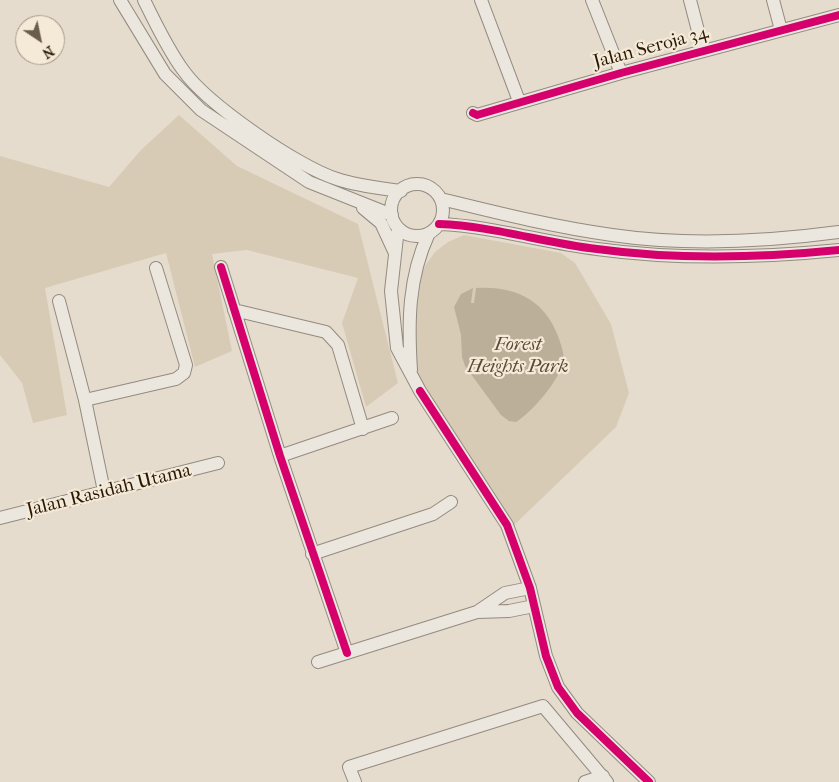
<!DOCTYPE html>
<style>
body{margin:0}
#map{position:relative;width:839px;height:782px;overflow:hidden;background:#e5dccd;font-family:"IM FELL French Canon",serif}
canvas{display:block}
.north{position:absolute;left:15px;top:15px;width:50px;height:50px;box-sizing:border-box;background:#f5ead8;border:1px solid #a39684;border-radius:50%;rotate:146deg;font-size:14px;font-weight:700;line-height:20px;text-align:center;color:#281906}
.north::after{content:'';display:block;margin:auto;width:18px;height:22px;background:#6a5d4c;clip-path:polygon(50% 0,100% 100%,50% 72%,0 100%)}
</style>
<div id="map">
<canvas width="839" height="782"></canvas>
<div class="north">N</div>
</div>
<script>
const context = document.querySelector('canvas').getContext('2d');
context.lineJoin = 'round';
function paint(path, color) { context.fillStyle = color; context.fill(path, 'evenodd'); }
function trace(path, color, width, dash) { context.strokeStyle = color; context.lineWidth = width; context.lineCap = dash ? 'butt' : 'round'; context.setLineDash(dash || []); context.stroke(path); }
function label(font, color, halo, rows, align = 'center') {
  context.font = font + ' "IM FELL French Canon",serif'; context.lineWidth = 4.5; context.setLineDash([]); context.textBaseline = 'middle'; context.strokeStyle = halo; context.fillStyle = color; for (const [text, x, y, turn = 0] of rows) {
    context.save(); context.translate(x, y); context.rotate((+turn || 0) * Math.PI / 180); context.textAlign = isNaN(turn) ? turn : align; if (halo) context.strokeText(text, 0, 0); context.fillText(text, 0, 0); context.restore();
  }
}
paint(new Path2D(`
 M 179,115 L 237,166 L 358,224 L 398,383 L 366,407 L 342,323 L 358,278 L 247,250 L 212,254 L 232,351 L 195,367 L 166,253 L 45,288 L 67,415 L 33,423 L 22,383 L 0,355 L 0,156 L 109,187 L 141,150 Z
 M 464,235 L 561,253 L 575,263 L 611,324 L 629,393 L 616,427 L 511,528 L 417,374 L 414,323 L 420,279 L 425,266 L 435,252 L 448,242 Z`), '#d8cbb6');
paint(new Path2D(`
 M 473,288 L 471,303 L 474,303 L 476,288 C 514,285 545,300 558,336 C 561,345 565,354 563,362 C 559,381 532,412 516,422 L 509,421 L 501,415 L 465,366 L 462,357 L 461,335 L 454,307 L 461,294 Z`), '#bcaf99');
const minor = new Path2D(`
 M 120,0 L 165,74 L 201,110 L 309,182 L 392,215
 M 144,0 C 156,24 167,48 183,70 C 206,103 298,167 337,179 C 358,186 379,188 401,191
 M 481,0 L 519,101
 M 592,0 L 621,73
 M 690,0 L 703,50
 M 773,0 L 781,30
 M 473,113 L 477,115 L 621,73 L 839,15
 M391 210a26 26 0 1 1 52 0a26 26 0 1 1-52 0Z
 M 441,199 C 498,213 554,227 612,235 C 687,246 764,242 839,232
 M 363,208 L 381,223 L 394,251
 M 439,224 C 493,226 544,243 597,249 C 677,260 759,258 839,250
 M 398,228 L 391,291 L 397,348 L 420,391 L 507,525 L 530,588 L 546,656 L 558,687 L 577,713 L 649,782
 M 221,267 L 280,456 L 347,653
 M 59,301 L 85,400 L 104,491
 M 234,310 L 326,332 L 338,345 L 363,429
 M 411,370 C 408,322 408,278 429,233
 M 85,400 L 176,379 L 184,373 L 186,365 L 156,268
 M 280,456 L 392,418
 M 0,518 L 218,463
 M 312,554 L 433,514 L 451,502
 M 477,612 L 505,593 L 530,588
 M 318,662 L 477,612 L 509,611 L 534,606
 M 355,782 L 349,767 L 543,706 L 607,782
 M 585,782 L 603,776`);
trace(minor, '#928b80', 14);
trace(minor, '#ebe6de', 12);
trace(new Path2D(`
 M 473,113 L 477,115 L 621,73 L 839,15
 M 439,224 C 493,226 544,243 597,249 C 677,260 759,258 839,250
 M 221,267 L 280,456 L 347,653
 M 420,391 L 507,525 L 530,588 L 546,656 L 558,687 L 577,713 L 649,782`), '#d6006c', 8);
label('19px', '#281906', '#f5ead8', [
 ["Jalan Seroja 34",651,48,-15],
 ["Jalan Rasidah Utama",109,491,-14]
]);
label('italic 19px', '#5a4a35', '#f5ead8', [
 ["Forest",518,345],
 ["Heights Park",518,367]
]);
</script>
